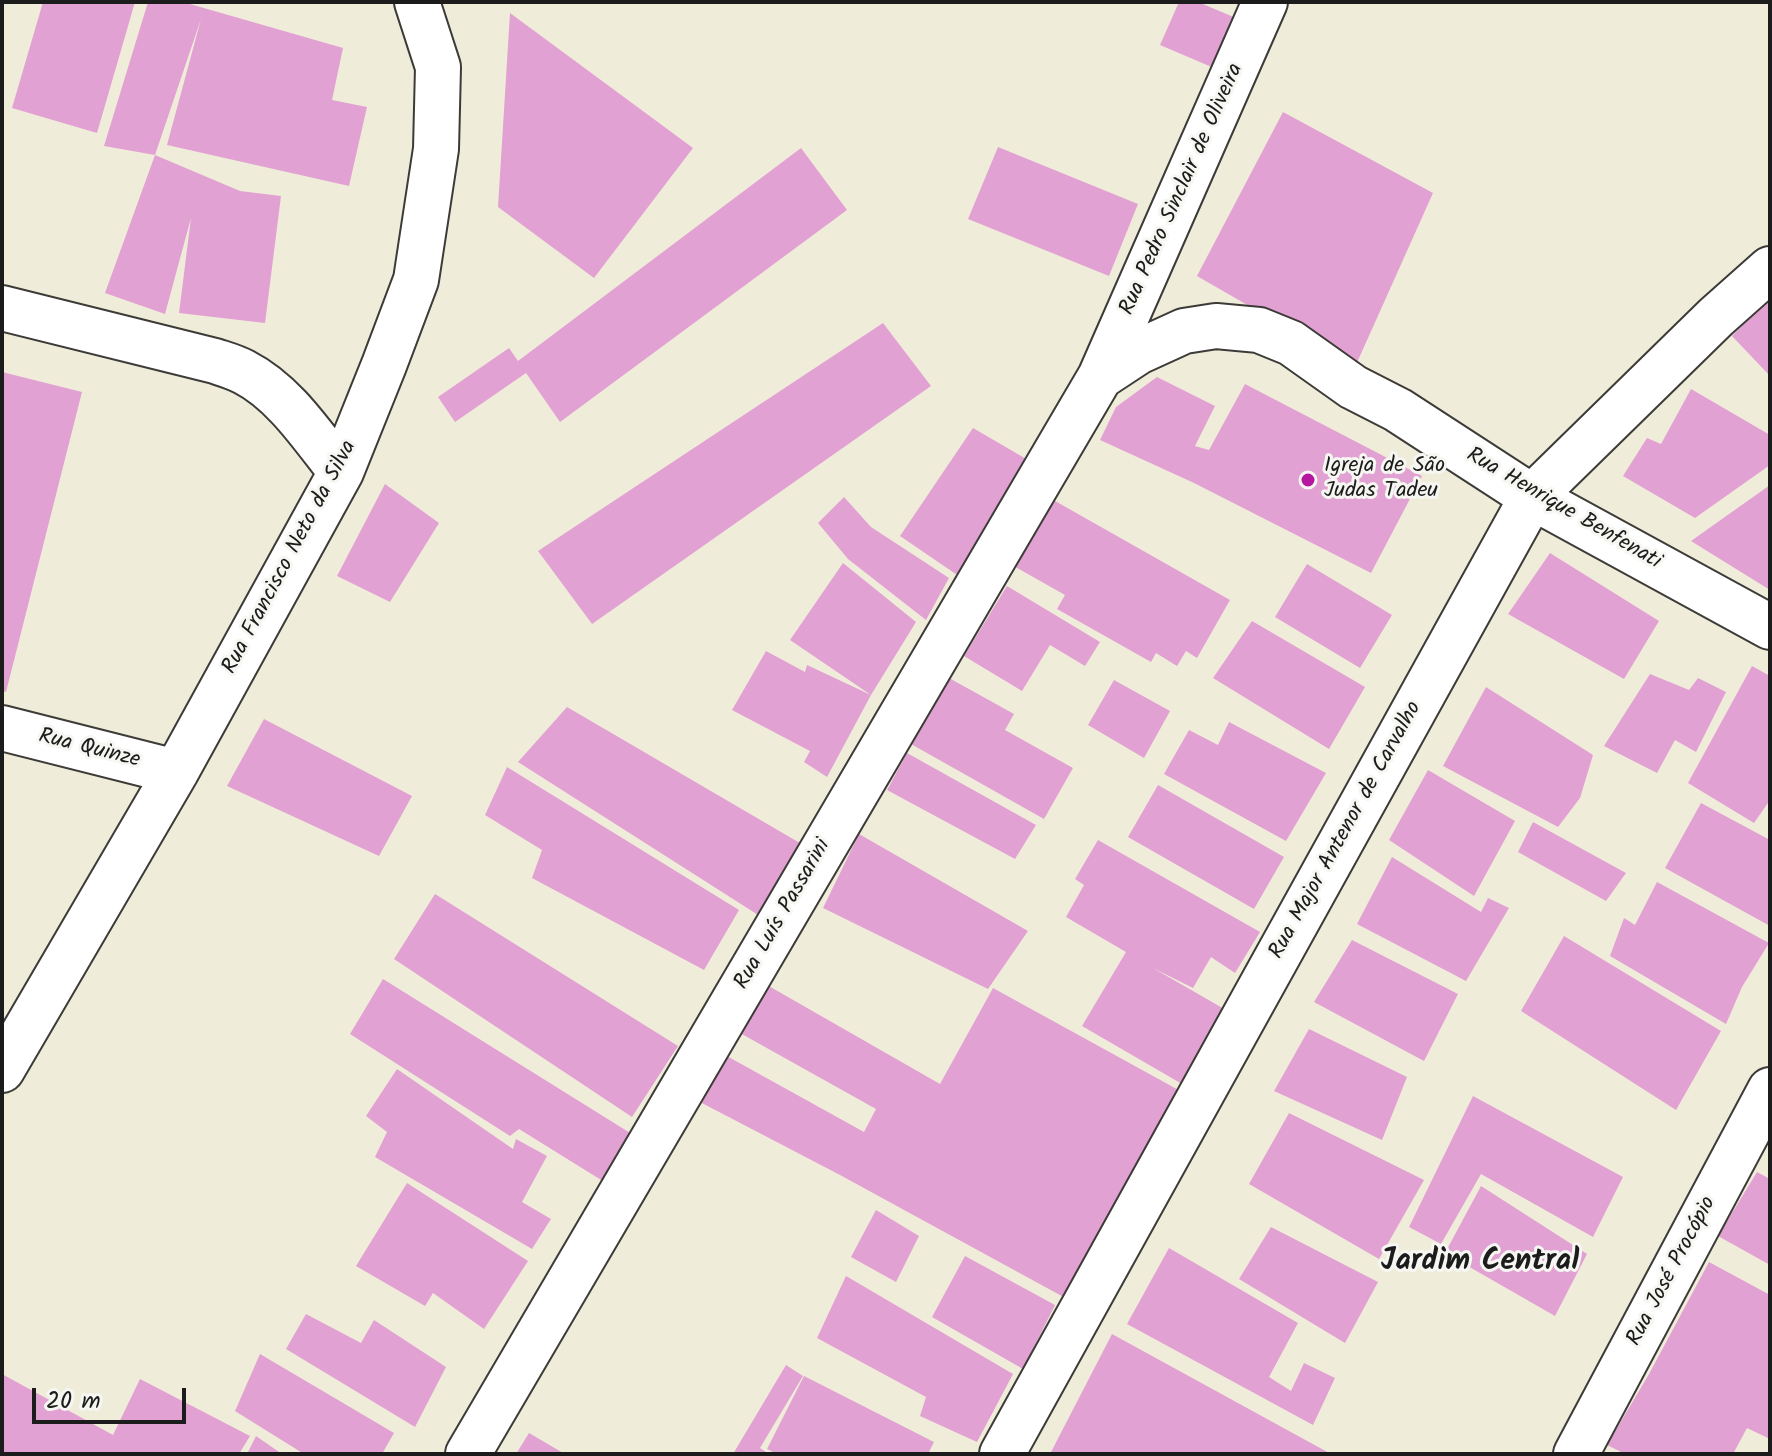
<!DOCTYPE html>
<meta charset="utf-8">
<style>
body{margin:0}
#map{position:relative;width:1772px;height:1456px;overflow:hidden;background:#f0ecda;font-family:Kalam,sans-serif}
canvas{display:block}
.frame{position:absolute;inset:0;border:4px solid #1c1c1c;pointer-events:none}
.scale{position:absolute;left:32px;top:1388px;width:154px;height:36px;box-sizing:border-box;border:4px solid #1c1c1c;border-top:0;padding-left:10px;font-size:24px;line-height:28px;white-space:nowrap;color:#1c1c1c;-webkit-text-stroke:6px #f6f6f2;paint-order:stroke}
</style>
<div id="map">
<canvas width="1772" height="1456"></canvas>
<div class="frame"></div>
<div class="scale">20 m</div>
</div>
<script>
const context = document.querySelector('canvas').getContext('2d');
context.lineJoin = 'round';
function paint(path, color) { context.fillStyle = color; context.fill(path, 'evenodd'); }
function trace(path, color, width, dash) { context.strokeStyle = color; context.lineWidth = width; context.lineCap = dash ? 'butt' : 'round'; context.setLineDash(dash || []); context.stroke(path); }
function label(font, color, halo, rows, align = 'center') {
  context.font = font + ' Kalam,sans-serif'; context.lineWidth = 6; context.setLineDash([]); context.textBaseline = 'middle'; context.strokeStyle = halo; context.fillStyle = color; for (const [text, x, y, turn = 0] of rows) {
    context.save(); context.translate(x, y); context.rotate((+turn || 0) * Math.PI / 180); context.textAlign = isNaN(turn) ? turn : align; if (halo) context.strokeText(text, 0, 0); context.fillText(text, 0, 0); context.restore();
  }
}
paint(new Path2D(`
 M 43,2 L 135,2 L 97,133 L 12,108 Z
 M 148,2 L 183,2 L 343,48 L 332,100 L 367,107 L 349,186 L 167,145 L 201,19 L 155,155 L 104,146 Z
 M 1179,2 L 1198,2 L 1236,18 L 1214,68 L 1160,45 Z
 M 510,13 L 693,148 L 594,278 L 498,207 Z
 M 1283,112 L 1433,193 L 1355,367 L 1197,276 Z
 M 998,147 L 1138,204 L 1109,276 L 968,219 Z
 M 801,148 L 847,210 L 560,422 L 526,373 L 455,422 L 438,397 L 509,348 L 518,361 Z
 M 155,155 L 240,191 L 281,196 L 265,323 L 179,313 L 191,218 L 165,314 L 105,293 Z
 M 1770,297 L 1770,376 L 1732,336 Z
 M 883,323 L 931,386 L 592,624 L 538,551 Z
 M 2,372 L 82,392 L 6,692 L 2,691 Z
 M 1157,377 L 1215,406 L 1195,446 L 1209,450 L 1245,384 L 1422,476 L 1371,573 L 1194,483 L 1100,440 L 1116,407 Z
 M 1691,389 L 1770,435 L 1770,465 L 1695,518 L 1623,476 L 1647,438 L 1661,444 Z
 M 973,428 L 1028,460 L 966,581 L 900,536 Z
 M 385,484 L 439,523 L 390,602 L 337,576 Z
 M 1770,485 L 1770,590 L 1691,541 Z
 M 1041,493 L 1230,600 L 1197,658 L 1186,651 L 1177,666 L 1156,653 L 1151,662 L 1057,609 L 1065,595 L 1003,560 Z
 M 844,497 L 871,527 L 949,578 L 926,620 L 848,559 L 818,523 Z
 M 1550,553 L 1659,621 L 1624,679 L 1508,614 Z
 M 843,563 L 916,622 L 871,695 L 790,640 Z
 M 1307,564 L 1392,615 L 1360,668 L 1275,617 Z
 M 1007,586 L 1100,642 L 1085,666 L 1050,645 L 1022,691 L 964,656 Z
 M 1252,621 L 1365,687 L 1329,749 L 1213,678 Z
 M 766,651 L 805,672 L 807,665 L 871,695 L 827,777 L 804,762 L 810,751 L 732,710 Z
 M 1752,666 L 1770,676 L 1770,800 L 1754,823 L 1688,783 Z
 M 1650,674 L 1689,690 L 1698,678 L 1726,692 L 1696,752 L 1675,740 L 1657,773 L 1604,746 Z
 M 949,678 L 1014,714 L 1005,730 L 1073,768 L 1044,819 L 911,744 Z
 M 1114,680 L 1170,711 L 1144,758 L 1088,725 Z
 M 1486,687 L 1593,755 L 1580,798 L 1558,827 L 1443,766 Z
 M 567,707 L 805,846 L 766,920 L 518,762 Z
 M 264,719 L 412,796 L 379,856 L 227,786 Z
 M 1229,722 L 1326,773 L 1286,841 L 1164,774 L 1189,730 L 1218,745 Z
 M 907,753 L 1036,825 L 1015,859 L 887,790 Z
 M 507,767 L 739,910 L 704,970 L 532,878 L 542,850 L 485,815 Z
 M 1428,770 L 1515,821 L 1474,896 L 1389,840 Z
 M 1158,785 L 1284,857 L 1254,909 L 1128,837 Z
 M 1701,803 L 1770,840 L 1770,926 L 1665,868 Z
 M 1533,822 L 1626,873 L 1606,901 L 1518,852 Z
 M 859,834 L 1028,931 L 988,989 L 823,908 Z
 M 1098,840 L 1260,932 L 1235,973 L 1211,957 L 1193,988 L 1153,968 L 1226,1010 L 1182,1084 L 1082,1026 L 1126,952 L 1066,917 L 1084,885 L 1075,879 Z
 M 1392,857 L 1481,912 L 1488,898 L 1509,908 L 1466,981 L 1357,924 Z
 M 1657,882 L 1769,943 L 1742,987 L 1726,1024 L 1610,956 L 1624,918 L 1635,925 Z
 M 435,894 L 678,1046 L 632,1117 L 394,959 Z
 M 1564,936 L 1721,1031 L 1676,1110 L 1521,1011 Z
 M 1352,940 L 1458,994 L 1424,1061 L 1314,1002 Z
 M 383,979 L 635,1136 L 606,1183 L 519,1129 L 510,1136 L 350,1034 Z
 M 767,985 L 940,1084 L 993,988 L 1184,1093 L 1069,1300 L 840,1175 L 698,1101 L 725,1055 L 864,1132 L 876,1109 L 740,1033 Z
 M 1309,1029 L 1407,1077 L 1382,1140 L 1274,1091 Z
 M 397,1069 L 513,1149 L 516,1139 L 547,1156 L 522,1202 L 551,1219 L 532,1249 L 375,1157 L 387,1132 L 366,1116 Z
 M 1473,1096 L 1623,1177 L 1593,1237 L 1481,1174 L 1441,1244 L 1409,1227 Z
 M 1289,1113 L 1424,1180 L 1379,1259 L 1249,1184 Z
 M 1757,1172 L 1770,1179 L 1770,1265 L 1718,1236 Z
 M 407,1183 L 528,1261 L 484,1329 L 433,1293 L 425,1306 L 356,1266 Z
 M 1481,1186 L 1587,1254 L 1555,1316 L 1445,1253 Z
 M 876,1210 L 919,1236 L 896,1282 L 851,1257 Z
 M 1271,1227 L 1378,1282 L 1345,1343 L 1239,1279 Z
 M 1169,1248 L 1298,1323 L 1269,1377 L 1291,1391 L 1304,1363 L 1335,1378 L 1313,1425 L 1127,1324 Z
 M 965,1256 L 1055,1305 L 1023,1369 L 932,1317 Z
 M 1709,1262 L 1770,1295 L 1770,1439 L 1747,1428 L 1733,1454 L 1625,1454 L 1607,1445 L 1649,1374 Z
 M 846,1276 L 1013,1374 L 977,1442 L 920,1416 L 926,1397 L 817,1338 Z
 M 306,1314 L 361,1343 L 374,1320 L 446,1367 L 415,1427 L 286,1349 Z
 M 1112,1334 L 1331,1454 L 1050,1454 Z
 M 260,1354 L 394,1433 L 382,1454 L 304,1454 L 235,1411 Z
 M 786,1365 L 803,1376 L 760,1448 L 769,1454 L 733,1454 Z
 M 2,1374 L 113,1435 L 140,1379 L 250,1436 L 239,1454 L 2,1454 Z
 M 804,1376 L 934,1442 L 928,1454 L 777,1454 L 767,1449 Z
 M 529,1433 L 565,1454 L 516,1454 Z
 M 256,1436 L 282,1454 L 247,1454 Z`), '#e2a1d3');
const minor = new Path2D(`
 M 2,308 L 215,361 C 224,364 235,367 244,372 C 285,393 313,437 341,472
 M 1100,377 L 1138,352 L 1184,331 L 1216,326 L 1259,330 L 1291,343 L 1353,387 L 1398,410 L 1532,497 L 1770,627
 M 2,728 L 176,772
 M 2,1070 L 176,772 L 341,472 L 384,365 L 416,280 L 436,149 L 438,67 L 417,2
 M 468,1454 L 1100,377 L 1265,2
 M 1002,1454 L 1532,497 L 1716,317 L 1770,269
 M 1576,1454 L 1770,1090`);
trace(minor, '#3c3b38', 48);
trace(minor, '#fff', 44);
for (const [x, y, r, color] of [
 [1308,480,8,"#b5179e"]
]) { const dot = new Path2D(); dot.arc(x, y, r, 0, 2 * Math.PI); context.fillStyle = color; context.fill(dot); trace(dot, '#f6f6f2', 3); }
label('22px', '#1c1c1c', '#f6f6f2', [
 ["Rua Pedro Sinclair de Oliveira",1183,190,-66],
 ["Rua Henrique Benfenati",1563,510,30],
 ["Rua Francisco Neto da Silva",291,558,-62],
 ["Rua Quinze",89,750,14],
 ["Rua Major Antenor de Carvalho",1347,831,-61],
 ["Rua Luís Passarini",784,915,-60],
 ["Rua José Procópio",1673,1272,-62]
]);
label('22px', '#1c1c1c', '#f6f6f2', [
 ["Igreja de São",1324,467],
 ["Judas Tadeu",1324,492]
], 'left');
label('bold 30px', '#1c1c1c', '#f6f6f2', [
 ["Jardim Central",1480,1264]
]);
</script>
